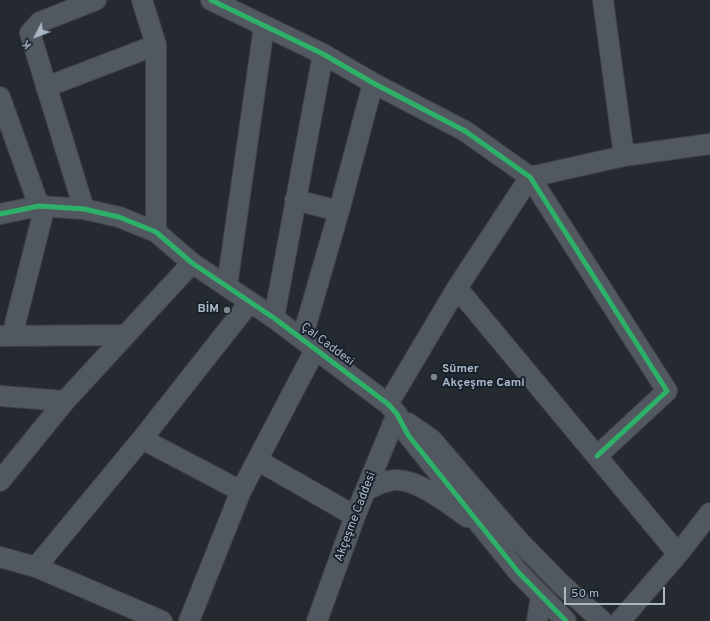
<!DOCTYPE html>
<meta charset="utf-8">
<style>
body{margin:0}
#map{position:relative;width:710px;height:621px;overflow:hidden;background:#242a30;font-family:Overpass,sans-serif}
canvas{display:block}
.north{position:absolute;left:16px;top:16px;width:40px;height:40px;-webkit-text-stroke:3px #17212b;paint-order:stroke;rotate:228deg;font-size:11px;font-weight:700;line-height:16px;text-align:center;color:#abb7c4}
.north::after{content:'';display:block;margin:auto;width:14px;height:18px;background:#abb7c4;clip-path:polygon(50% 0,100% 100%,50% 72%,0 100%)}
.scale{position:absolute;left:564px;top:587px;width:101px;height:18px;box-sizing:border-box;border:2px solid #abb7c4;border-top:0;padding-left:5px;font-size:12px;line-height:14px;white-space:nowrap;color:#abb7c4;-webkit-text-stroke:3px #17212b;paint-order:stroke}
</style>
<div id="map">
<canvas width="710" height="621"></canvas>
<div class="north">K</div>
<div class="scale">50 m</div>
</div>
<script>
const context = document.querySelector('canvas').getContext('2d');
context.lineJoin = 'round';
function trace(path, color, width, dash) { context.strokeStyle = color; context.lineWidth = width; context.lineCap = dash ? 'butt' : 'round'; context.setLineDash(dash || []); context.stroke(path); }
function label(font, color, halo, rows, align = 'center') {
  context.font = font + ' Overpass,sans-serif'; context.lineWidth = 4; context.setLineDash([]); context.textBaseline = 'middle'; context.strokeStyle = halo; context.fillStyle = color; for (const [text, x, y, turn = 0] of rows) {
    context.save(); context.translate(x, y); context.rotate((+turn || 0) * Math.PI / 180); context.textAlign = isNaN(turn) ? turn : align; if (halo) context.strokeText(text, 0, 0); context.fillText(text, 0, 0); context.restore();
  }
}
const minor = new Path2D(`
 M 142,0 L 156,45 L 156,232
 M 211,0 L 323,54 L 373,83 L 465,131 L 530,177 L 667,391 L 597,456
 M 603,0 L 624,156
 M 46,87 L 156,45
 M 0,97 L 39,206
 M 295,200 L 339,211
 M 84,209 L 30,33 L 40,22 L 96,0
 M 0,214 L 39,206 L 84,209 L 119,217 L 156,232 L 192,263 L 274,318 L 388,404 L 397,414 L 408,435 L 519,573 L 566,621
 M 227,286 L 264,27
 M 457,288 L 678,554
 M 274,318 L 323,54
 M 0,336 L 125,335
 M 12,336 L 45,206
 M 302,339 L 339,211 L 373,83
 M 0,396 L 65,401
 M 388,404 L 457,288 L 530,177 L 624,156 L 710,144
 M 408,423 L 432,440 L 518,540 L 561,584 L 602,621
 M 142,439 L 241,491
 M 257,460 L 355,516
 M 0,481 L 65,401 L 192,263
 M 365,491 C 374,486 384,481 394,480 C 416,478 450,504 467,517
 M 0,557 L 36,567 L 162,621
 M 36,567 L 142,439 L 250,302
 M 189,621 L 241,491 L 316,348
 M 317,621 L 355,516 L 397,414
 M 537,621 L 541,596
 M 620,621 L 678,554 L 710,513`);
trace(minor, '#404449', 22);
trace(minor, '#525860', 20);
trace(new Path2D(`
 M 211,0 L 323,54 L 373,83 L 465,131 L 530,177 L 667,391 L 597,456
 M 0,214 L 39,206 L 84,209 L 119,217 L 156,232 L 192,263 L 274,318 L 388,404 L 397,414 L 408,435 L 519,573 L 566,621`), '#2db169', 5);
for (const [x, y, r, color] of [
 [227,310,4,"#7c8690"],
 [434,377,4,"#7c8690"]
]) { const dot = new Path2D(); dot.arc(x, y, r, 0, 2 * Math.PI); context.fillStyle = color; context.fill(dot); trace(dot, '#17212b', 1.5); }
label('bold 12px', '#abb7c4', '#17212b', [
 ["BİM",219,310],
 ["Sümer",442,370,"left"],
 ["Akçeşme Cami",442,384,"left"]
], 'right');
label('12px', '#abb7c4', '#17212b', [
 ["Çal Caddesi",327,345,37],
 ["Akçeşme Caddesi",356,517,-69]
]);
</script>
